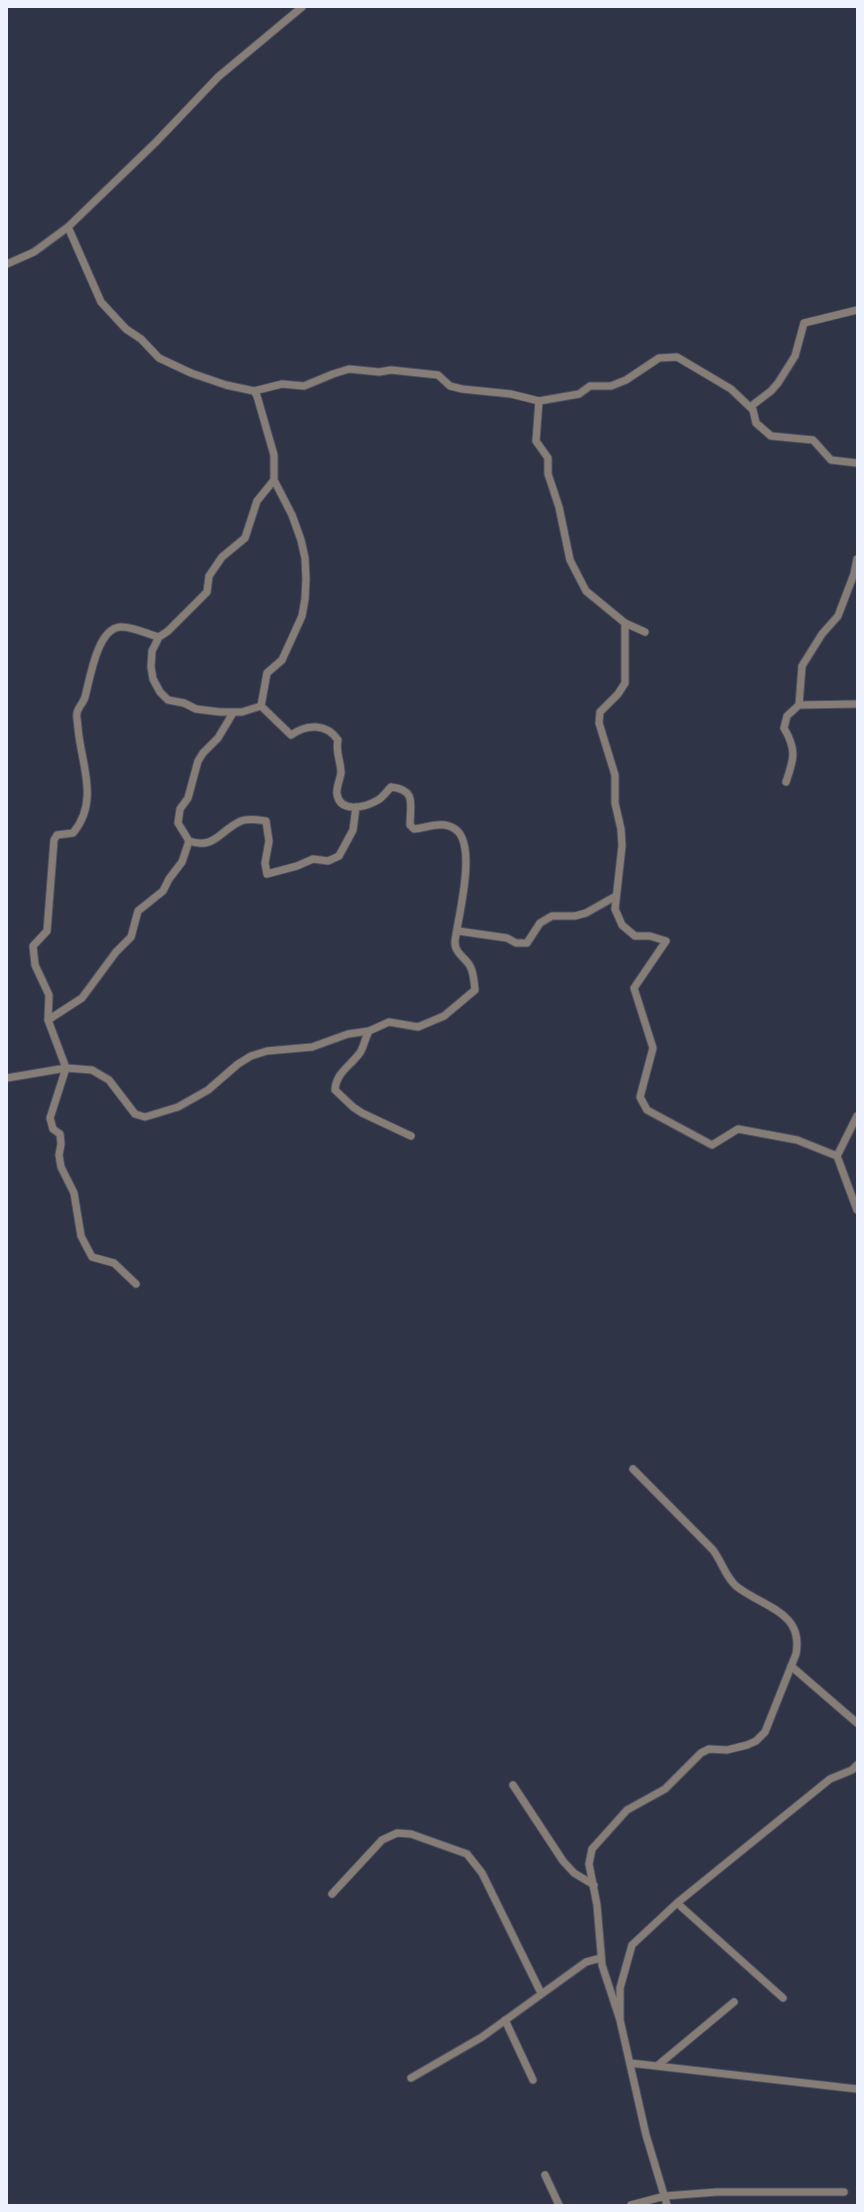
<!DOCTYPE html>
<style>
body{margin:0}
#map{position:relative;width:864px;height:2212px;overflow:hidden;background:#2f3447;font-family:Montserrat,sans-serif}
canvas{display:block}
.frame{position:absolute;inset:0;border:8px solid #eef2ff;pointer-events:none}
</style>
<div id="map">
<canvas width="864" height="2212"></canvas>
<div class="frame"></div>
</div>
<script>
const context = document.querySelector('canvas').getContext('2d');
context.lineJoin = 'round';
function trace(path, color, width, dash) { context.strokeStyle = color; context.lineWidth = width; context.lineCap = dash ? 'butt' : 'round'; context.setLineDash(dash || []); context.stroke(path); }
const minor = new Path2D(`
 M 7,264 L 34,252 L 68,227 L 156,142 L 218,77 L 302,7
 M 254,391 L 282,384 L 304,386 L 333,374 L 349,369 L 379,372 L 391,370 L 438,375 L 450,386 L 462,389 L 511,394 L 539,401 L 579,394 L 590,386 L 611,386 L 626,380 L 659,358 L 677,357 L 731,389 L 753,410 L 756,423 L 771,436 L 813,440 L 831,460 L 857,463
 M 539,401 L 536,441 L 548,458 L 548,474 L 559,507 L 570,560 L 586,591 L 625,623 L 645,632
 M 750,407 L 771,391 L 778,383 L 795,356 L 804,323 L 857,310
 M 625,623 L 625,683 L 618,694 L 600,712 L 599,723 L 615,775 L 615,803 L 621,829 L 622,846 L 615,909 L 622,925 L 635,936 L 650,936 L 666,941 L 634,988 L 653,1048 L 640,1097 L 647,1110 L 712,1145 L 738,1129 L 797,1140 L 837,1156 L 857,1116
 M 799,705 L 857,704
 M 261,706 L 242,712 L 220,712 L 196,709 L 184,703 L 168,700 L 160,692 L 153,679 L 151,667 L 152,651 L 159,637 L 168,631 L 207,592 L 209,576 L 222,557 L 245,538 L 257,501 L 274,480
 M 233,713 L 218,738 L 203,753 L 198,761 L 188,798 L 180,809 L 178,823 L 189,841 C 215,850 220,830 241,821 C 249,818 259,820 266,821 L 269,841 L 265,863 L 267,874 L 297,866 L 313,859 L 328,861 L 339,856 L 353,830 L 356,807
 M 786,782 C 794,759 797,750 784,728 L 787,716 L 799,705 L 802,666 L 822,634 L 838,616 L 854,574 L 857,559
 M 458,931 L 507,938 L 516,943 L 527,943 L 540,923 L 552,916 L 575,916 L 586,913 L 616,896
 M 48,1020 L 82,998 L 116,952 L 131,937 L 138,911 L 163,891 L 169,879 L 182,862 L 189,841
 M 369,1031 C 365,1038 363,1050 359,1054 C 349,1067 336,1073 335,1090 L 353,1107 L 362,1113 L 411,1136
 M 7,1078 L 66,1068 L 92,1070 L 109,1080 L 135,1114 L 145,1117 L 178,1107 L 208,1090 L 238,1064 L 251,1056 L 267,1051 L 312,1047 L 348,1034 L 369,1031 L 389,1022 L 418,1027 L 444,1016 L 475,990 C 474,983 474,973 470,966 C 465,957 454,953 455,941 C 458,917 478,844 455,829 C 442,820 427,828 414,829 L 410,825 C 410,804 417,790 391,787 C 387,791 383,797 378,800 C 366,807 340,814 337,794 C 336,788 340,779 341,773 C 341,761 335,752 338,740 C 326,723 307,724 291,735 L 261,706 L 267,673 L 282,660 L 302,616 L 305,599 L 306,579 L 305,558 L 301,540 L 292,515 L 274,480 L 274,455 L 257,396 L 254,391 L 226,385 L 191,373 L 159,358 L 141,339 L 126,329 L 101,302 L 68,227
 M 837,1156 L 857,1210
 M 136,1284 L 114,1263 L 92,1257 L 81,1236 L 74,1193 L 61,1167 L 59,1155 L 61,1144 L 60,1134 L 53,1129 L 50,1118 L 66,1068 L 48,1020 L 49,995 L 35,965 L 33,946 L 47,931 L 54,840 L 57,835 L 73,833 C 100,801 81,764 78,728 C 78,723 76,717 77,713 C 78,707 84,702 85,697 C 90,679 97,629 120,627 C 132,626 147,634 159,637
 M 791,1666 L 857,1723
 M 513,1785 L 563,1861 L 574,1873 L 594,1885
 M 332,1894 L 382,1840 L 397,1833 L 411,1834 L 467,1854 L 482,1873 L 541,1993
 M 677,1903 L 783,1998
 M 505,2020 L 533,2080
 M 620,2020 L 602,1965 L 597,1905 L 589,1864 L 592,1849 L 627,1810 L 665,1789 L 701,1753 L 709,1749 L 727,1750 L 747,1745 L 756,1741 L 765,1732 L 796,1654 C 804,1611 762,1607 736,1586 C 725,1576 722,1562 713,1550 L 633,1469
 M 630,2063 L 857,2089
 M 657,2066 L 734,2002
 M 411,2078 L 482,2037 L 586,1962 L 601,1958
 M 545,2175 L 559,2205
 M 631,2205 L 665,2196 L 717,2192 L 844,2192
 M 667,2205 L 646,2135 L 620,2020 L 620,1988 L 632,1945 L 677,1903 L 830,1779 L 852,1770 L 857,1765`);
trace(minor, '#4e5264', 9);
trace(minor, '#877d77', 7);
</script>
